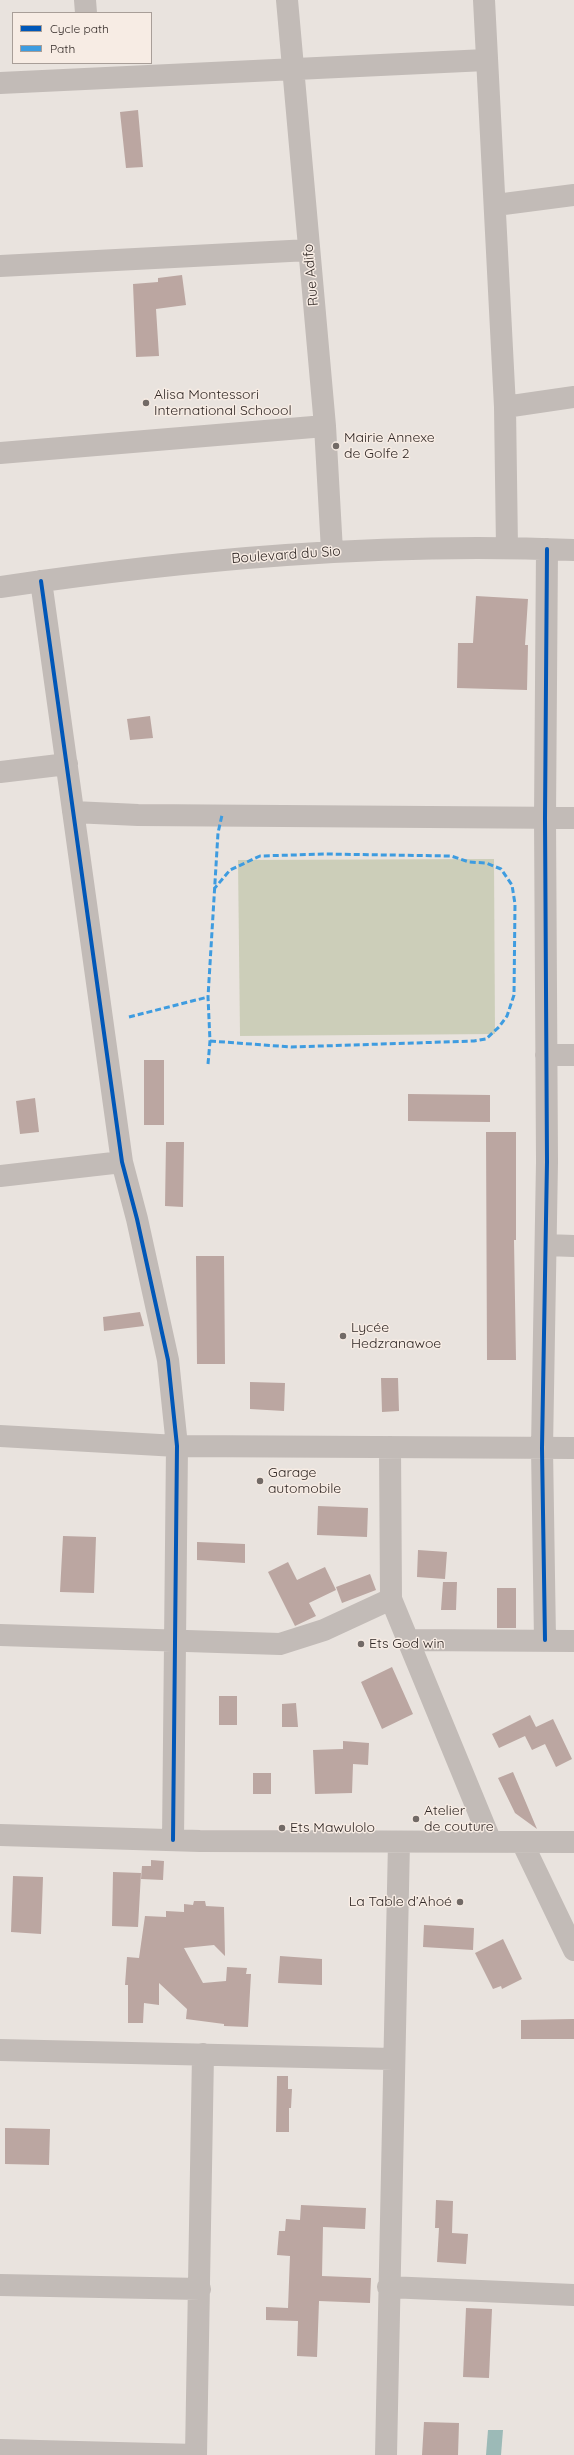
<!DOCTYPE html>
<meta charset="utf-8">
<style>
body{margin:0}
#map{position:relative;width:574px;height:2455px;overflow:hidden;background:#e9e3de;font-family:Quicksand,sans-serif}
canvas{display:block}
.legend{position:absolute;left:12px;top:12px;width:140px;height:52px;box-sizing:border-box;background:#f7ece4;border:1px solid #a89e98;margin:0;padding:5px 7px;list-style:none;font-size:12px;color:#322926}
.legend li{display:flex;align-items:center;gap:8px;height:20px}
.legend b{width:20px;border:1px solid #a89e98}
</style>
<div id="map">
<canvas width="574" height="2455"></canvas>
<ul class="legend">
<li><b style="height:5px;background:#0057b8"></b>Cycle path</li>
<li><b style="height:5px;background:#3e9ce0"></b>Path</li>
</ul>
</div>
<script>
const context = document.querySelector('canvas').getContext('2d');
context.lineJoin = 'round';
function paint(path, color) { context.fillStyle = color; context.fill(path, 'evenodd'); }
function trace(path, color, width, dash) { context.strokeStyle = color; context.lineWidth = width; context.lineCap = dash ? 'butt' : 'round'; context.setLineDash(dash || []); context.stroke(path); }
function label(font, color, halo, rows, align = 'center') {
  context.font = font + ' Quicksand,sans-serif'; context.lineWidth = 3; context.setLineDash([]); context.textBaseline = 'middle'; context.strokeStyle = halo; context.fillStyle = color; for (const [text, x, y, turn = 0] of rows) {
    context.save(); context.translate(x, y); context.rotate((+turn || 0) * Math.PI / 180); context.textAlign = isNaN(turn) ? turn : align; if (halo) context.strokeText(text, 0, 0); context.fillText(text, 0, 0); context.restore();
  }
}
paint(new Path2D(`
 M 494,859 L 495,1034 L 240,1036 L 238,860 Z`), '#ccceb9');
paint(new Path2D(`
 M 488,2430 L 503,2430 L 501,2455 L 486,2455 Z`), '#9cbab7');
paint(new Path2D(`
 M 138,110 L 143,167 L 126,168 L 120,112 Z
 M 182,275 L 186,305 L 156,309 L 159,356 L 136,357 L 133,284 L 158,282 L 158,278 Z
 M 476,596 L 528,599 L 525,645 L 528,645 L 527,690 L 457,688 L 458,643 L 473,643 Z
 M 150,716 L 153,738 L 130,740 L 127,719 Z
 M 144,1060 L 164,1060 L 164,1125 L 144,1125 Z
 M 408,1094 L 490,1095 L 490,1122 L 408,1121 Z
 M 35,1098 L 39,1132 L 20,1134 L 16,1101 Z
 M 486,1132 L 516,1132 L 516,1240 L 514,1240 L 516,1360 L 487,1360 Z
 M 166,1142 L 184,1142 L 183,1207 L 165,1206 Z
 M 196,1256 L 224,1256 L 225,1364 L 197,1364 Z
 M 140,1312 L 144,1326 L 104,1331 L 103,1317 Z
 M 381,1378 L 398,1378 L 399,1411 L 382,1412 Z
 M 250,1382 L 285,1383 L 284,1411 L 250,1409 Z
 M 318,1506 L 368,1508 L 367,1537 L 317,1535 Z
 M 63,1536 L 96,1537 L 94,1593 L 60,1592 Z
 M 197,1542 L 245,1544 L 245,1563 L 197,1560 Z
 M 418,1550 L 447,1552 L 445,1579 L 417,1577 Z
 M 288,1562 L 297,1580 L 325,1567 L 336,1590 L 309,1603 L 316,1616 L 295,1626 L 268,1572 Z
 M 370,1574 L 376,1590 L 342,1603 L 336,1587 Z
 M 443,1582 L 457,1582 L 456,1610 L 441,1610 Z
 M 497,1588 L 516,1588 L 516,1628 L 497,1628 Z
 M 392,1667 L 413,1714 L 382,1729 L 361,1682 Z
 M 219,1696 L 237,1696 L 237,1725 L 219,1725 Z
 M 296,1703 L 298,1727 L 282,1727 L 282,1704 Z
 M 530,1715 L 536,1727 L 553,1719 L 572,1759 L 556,1767 L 545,1744 L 532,1750 L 525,1736 L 499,1748 L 492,1734 Z
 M 343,1741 L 369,1743 L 368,1765 L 353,1764 L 352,1793 L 315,1794 L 313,1750 L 343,1749 Z
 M 513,1772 L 537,1829 L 515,1813 L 498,1778 Z
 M 253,1773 L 271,1773 L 271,1794 L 253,1794 Z
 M 151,1860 L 164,1861 L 163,1880 L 141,1879 L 142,1866 L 151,1866 Z
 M 113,1872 L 141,1873 L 138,1927 L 112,1926 Z
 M 13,1876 L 43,1877 L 41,1934 L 11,1932 Z
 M 194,1901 L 205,1901 L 206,1906 L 224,1907 L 225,1956 L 214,1945 L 184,1948 L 203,1983 L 226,1981 L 227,1967 L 247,1968 L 246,1974 L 251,1974 L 248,2027 L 224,2026 L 224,2024 L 186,2019 L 187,2009 L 159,1983 L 159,2005 L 144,2003 L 143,2023 L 128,2023 L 128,1985 L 125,1985 L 127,1957 L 139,1958 L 145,1916 L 166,1917 L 166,1911 L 184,1912 L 184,1904 L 193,1905 Z
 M 424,1925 L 474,1928 L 473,1950 L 423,1947 Z
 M 503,1939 L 522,1979 L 502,1989 L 501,1986 L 493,1989 L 475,1953 Z
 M 280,1956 L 322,1959 L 322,1985 L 278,1983 Z
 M 574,2019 L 574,2039 L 521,2039 L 521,2020 Z
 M 277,2076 L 288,2076 L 288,2089 L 292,2089 L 291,2108 L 289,2108 L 289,2132 L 276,2132 Z
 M 5,2128 L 50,2129 L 49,2165 L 5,2164 Z
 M 436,2200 L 453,2201 L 452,2233 L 468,2234 L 466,2264 L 437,2262 L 439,2228 L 435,2228 Z
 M 301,2205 L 366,2208 L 365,2229 L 323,2227 L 322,2276 L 371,2278 L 370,2303 L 319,2301 L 317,2357 L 297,2356 L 298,2321 L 266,2320 L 266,2307 L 288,2308 L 290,2256 L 277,2255 L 279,2231 L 285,2231 L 286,2219 L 300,2220 Z
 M 466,2308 L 492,2309 L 489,2378 L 463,2377 Z
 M 424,2422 L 459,2423 L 458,2455 L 422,2455 Z`), '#bba6a1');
trace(new Path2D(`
 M 85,0 L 86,13
 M 287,0 L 325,426 L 332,551
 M 484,0 L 505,407 L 507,548
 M 0,83 L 486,60
 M 496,205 L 574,195
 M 0,266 L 309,250
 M 505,407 L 574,397
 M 0,453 L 325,426
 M 41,581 L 122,1162 L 137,1219 L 168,1360 L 177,1446 L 173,1840
 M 0,587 C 190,559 382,542 574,550
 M 0,772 L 67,764
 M 73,812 L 138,815 L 574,818
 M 546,1055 L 574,1055
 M 0,1176 L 122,1162
 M 546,1245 L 574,1246
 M 0,1436 L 177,1446 L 574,1448
 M 390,1447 L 391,1599 L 491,1842
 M 0,1635 L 280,1644 L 324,1630 L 391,1599
 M 408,1640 L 574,1641
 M 545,1640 L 542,1448 L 547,1162 L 545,818 L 547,549
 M 0,1835 L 200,1841 L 574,1842
 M 522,1842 L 574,1950
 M 0,2050 L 393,2059
 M 0,2285 L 200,2289
 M 388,2287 L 574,2295
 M 0,2450 L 196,2455
 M 196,2455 L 203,2054
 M 386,2455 L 399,1842`), '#c2bbb7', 22);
trace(new Path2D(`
 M 129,1017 L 208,997
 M 210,1041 L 291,1047 L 474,1041 L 486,1039 L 499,1027 L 507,1016 L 514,995 L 515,904 L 512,885 L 501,869 L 486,863 L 469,862 L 451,856 L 326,854 L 260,856 L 230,870 L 214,889
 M 208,1064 L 210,1041 L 208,997 L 218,833 L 222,815`), '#3e9ce0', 3, [6, 3]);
trace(new Path2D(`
 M 41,581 L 122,1162 L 137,1219 L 168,1360 L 177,1446 L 173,1840
 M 545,1640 L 542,1448 L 547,1162 L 545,818 L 547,549`), '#0057b8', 4);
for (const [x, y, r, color] of [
 [146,403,4,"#726a66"],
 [336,446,4,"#726a66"],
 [343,1336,4,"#726a66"],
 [260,1481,4,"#726a66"],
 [361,1644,4,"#726a66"],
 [416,1819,4,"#726a66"],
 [282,1828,4,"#726a66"],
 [460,1902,4,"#726a66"]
]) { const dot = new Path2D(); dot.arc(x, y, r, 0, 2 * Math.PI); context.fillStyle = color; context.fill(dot); trace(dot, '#f7ece4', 1.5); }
label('14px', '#322926', '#f7ece4', [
 ["Rue Adifo",311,275,-95],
 ["Boulevard du Sio",286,555,-4]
]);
label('14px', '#322926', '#f7ece4', [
 ["Alisa Montessori",154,395],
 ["International Schoool",154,411],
 ["Mairie Annexe",344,438],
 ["de Golfe 2",344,454],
 ["Lycée",351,1328],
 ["Hedzranawoe",351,1344],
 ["Garage",268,1473],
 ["automobile",268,1489],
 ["Ets God win",369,1644],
 ["Atelier",424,1811],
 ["de couture",424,1827],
 ["Ets Mawulolo",290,1828],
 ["La Table d’Ahoé",452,1902,"right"]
], 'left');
</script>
